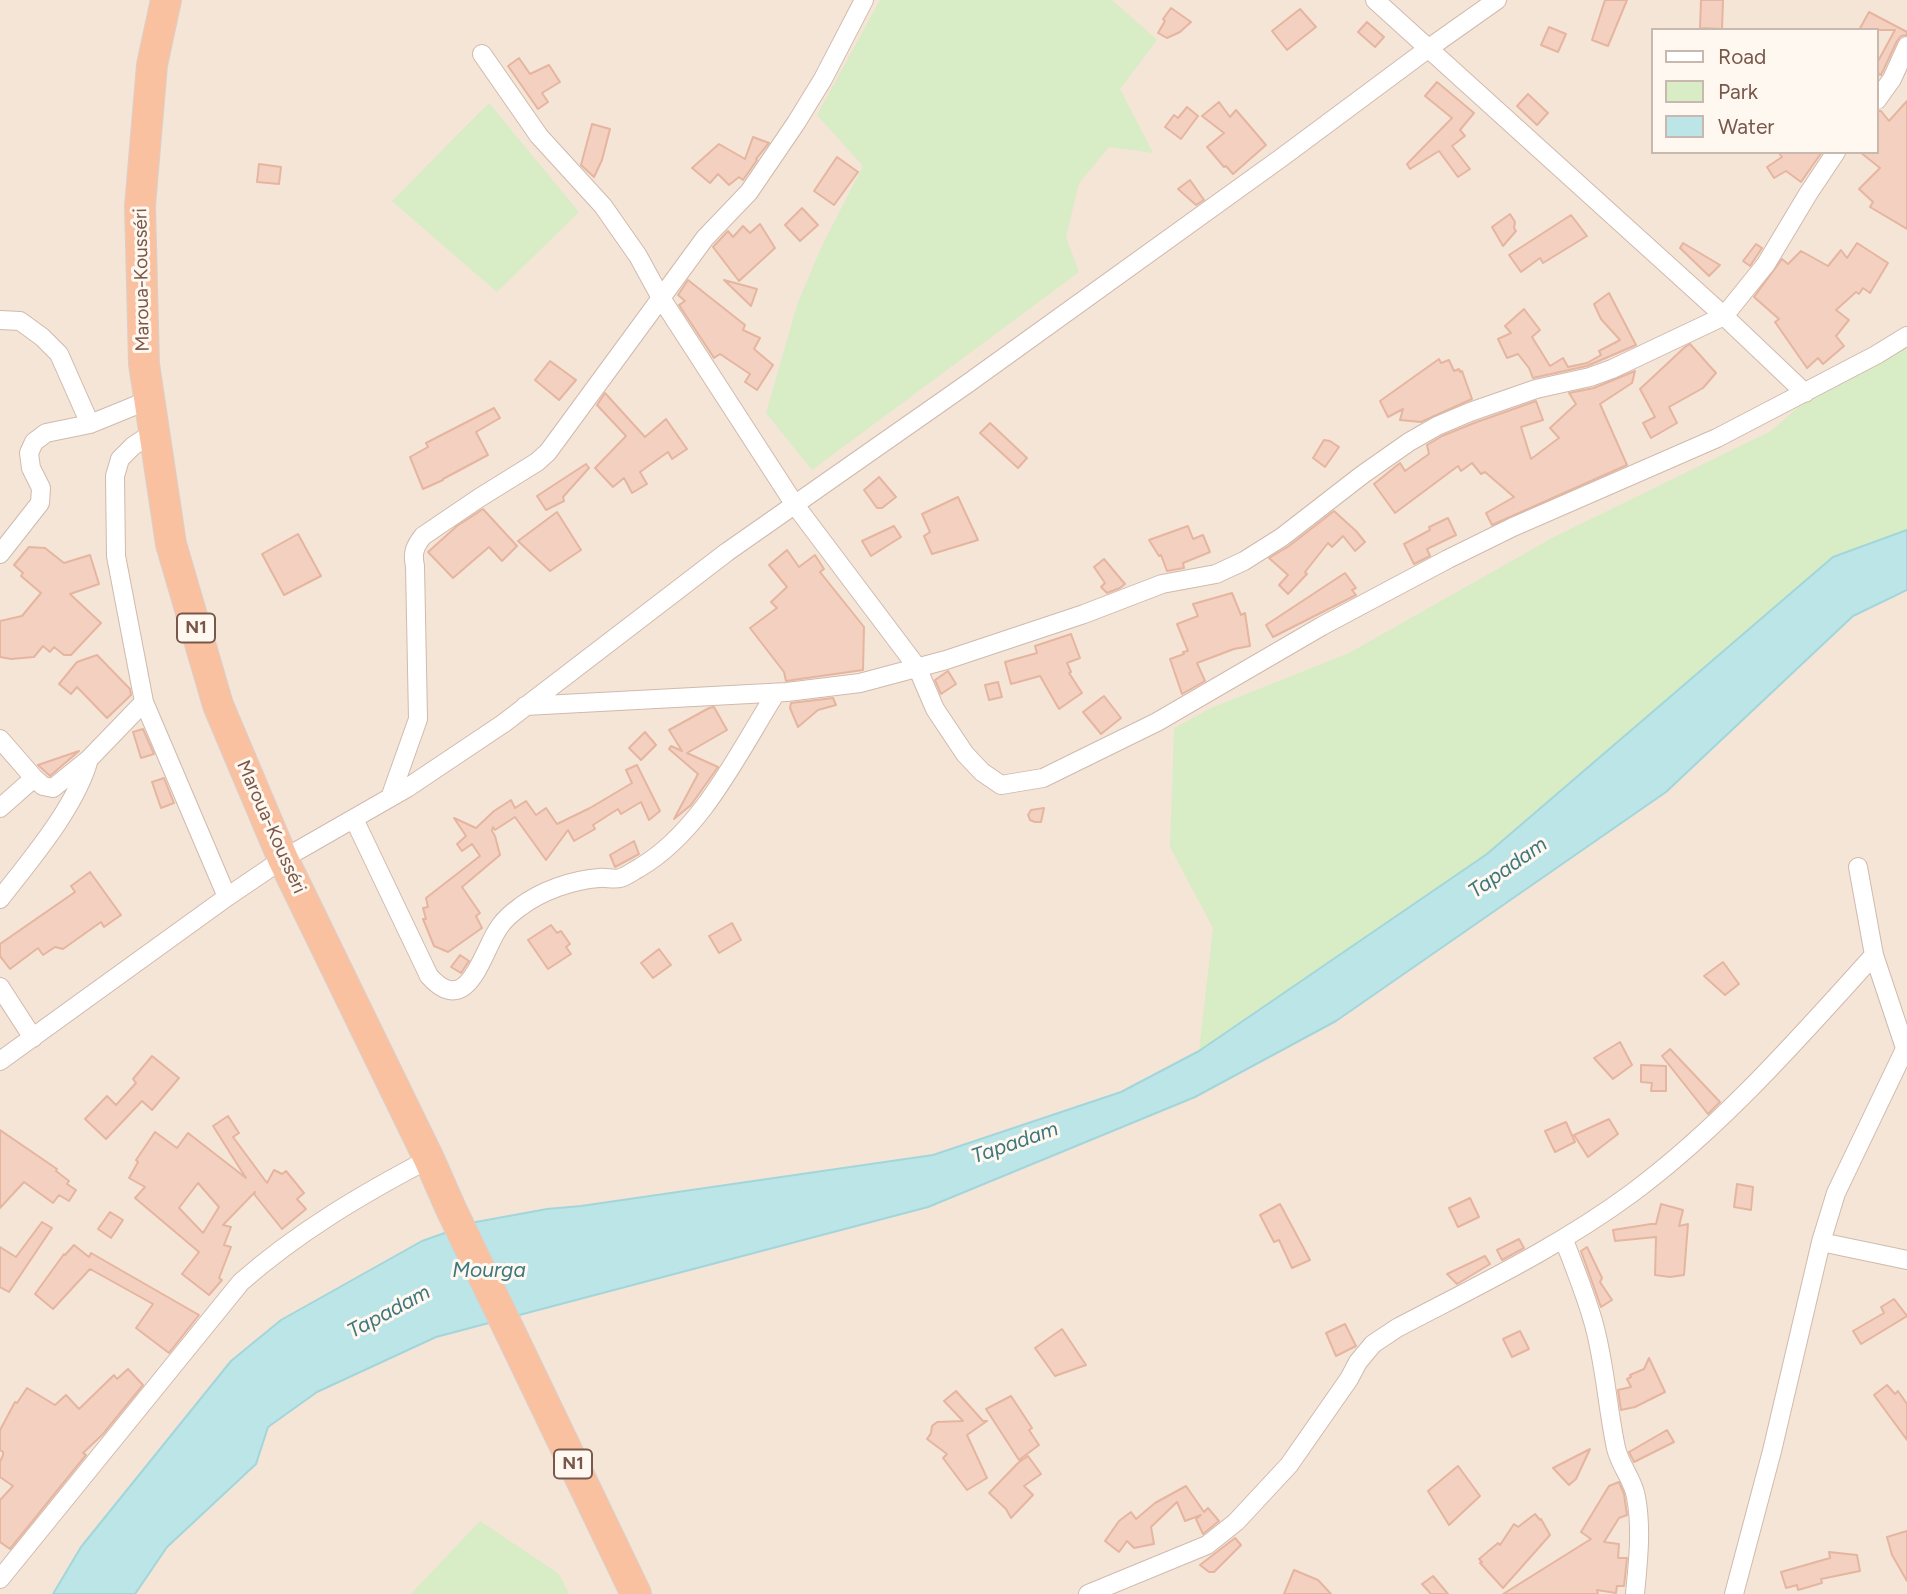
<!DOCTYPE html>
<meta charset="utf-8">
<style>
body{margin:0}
#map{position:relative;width:1907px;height:1594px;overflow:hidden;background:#fdf4e9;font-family:Figtree,sans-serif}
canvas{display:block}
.legend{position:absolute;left:1651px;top:28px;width:228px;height:126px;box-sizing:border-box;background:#fff8f0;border:2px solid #c9b8ae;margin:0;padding:9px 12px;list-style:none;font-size:21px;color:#79584b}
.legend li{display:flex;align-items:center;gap:14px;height:35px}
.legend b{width:35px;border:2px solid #c9b8ae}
</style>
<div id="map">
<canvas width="1907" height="1594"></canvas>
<ul class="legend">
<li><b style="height:9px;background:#fff"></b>Road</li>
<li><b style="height:19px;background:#d8ecc6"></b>Park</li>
<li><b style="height:19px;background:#bce5e8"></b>Water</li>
</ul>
</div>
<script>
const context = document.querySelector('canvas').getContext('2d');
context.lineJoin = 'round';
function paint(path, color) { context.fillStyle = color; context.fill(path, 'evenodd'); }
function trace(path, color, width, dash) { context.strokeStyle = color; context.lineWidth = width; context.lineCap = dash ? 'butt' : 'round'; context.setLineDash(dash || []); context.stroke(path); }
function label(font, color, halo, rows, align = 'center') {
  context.font = font + ' Figtree,sans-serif'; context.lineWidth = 6; context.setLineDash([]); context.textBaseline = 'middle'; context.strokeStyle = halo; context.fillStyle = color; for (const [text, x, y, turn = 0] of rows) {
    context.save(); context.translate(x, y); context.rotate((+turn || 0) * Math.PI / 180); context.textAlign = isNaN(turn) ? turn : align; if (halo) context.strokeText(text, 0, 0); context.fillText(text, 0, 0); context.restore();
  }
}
paint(new Path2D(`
 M 0,0 L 1907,0 L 1907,1594 L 0,1594 ZM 1653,30 L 1877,30 L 1877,152 L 1653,152 Z`), '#f5e5d7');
paint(new Path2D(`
 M 880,0 L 1112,0 L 1157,40 L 1120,89 L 1153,153 L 1109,147 L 1079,183 L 1066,237 L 1079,272 L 812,470 L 766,413 L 798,302 L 822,246 L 863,166 L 817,115 Z
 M 489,103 L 579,212 L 497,292 L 392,201 Z
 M 1907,348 L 1907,530 L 1833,557 L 1487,854 L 1199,1051 L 1213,928 L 1170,847 L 1174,728 L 1211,708 L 1349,653 L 1554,537 L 1771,431 L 1845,366 Z
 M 480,1521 L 559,1574 L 569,1594 L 411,1594 Z`), '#d8ecc6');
const water = new Path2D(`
 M 1907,530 L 1907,590 L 1853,616 L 1666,792 L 1336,1021 L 1195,1097 L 928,1207 L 436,1337 L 317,1392 L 268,1427 L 256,1464 L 167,1547 L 135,1594 L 53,1594 L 81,1547 L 231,1361 L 281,1320 L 422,1241 L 476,1222 L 547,1209 L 581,1206 L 933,1155 L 1121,1092 L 1199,1051 L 1487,854 L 1833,557 Z`);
paint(water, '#bce5e8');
trace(water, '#a2d6da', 2);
const building = new Path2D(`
 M 1605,0 L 1627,0 L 1608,46 L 1592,40 Z
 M 1701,0 L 1723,0 L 1722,29 L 1700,28 Z
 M 1171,8 L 1191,22 L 1180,32 L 1167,38 L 1158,33 L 1165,21 L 1163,19 Z
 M 1300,9 L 1316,27 L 1287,50 L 1272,31 Z
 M 1869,12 L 1907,32 L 1907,35 L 1901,36 L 1897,41 L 1881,75 L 1877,73 L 1877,63 L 1895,30 L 1859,30 Z
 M 1367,22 L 1384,37 L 1375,47 L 1358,32 Z
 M 1549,27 L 1566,34 L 1558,52 L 1541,45 Z
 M 519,58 L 530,74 L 549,65 L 560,82 L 542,93 L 548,102 L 538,109 L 508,66 Z
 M 1437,82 L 1474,113 L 1460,130 L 1465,136 L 1452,146 L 1470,169 L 1458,177 L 1439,151 L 1410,169 L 1407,164 L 1452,118 L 1425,96 Z
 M 1528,94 L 1548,113 L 1537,125 L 1517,106 Z
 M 1907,101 L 1907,229 L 1870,207 L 1873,202 L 1859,189 L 1880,168 L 1860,152 L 1877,152 L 1877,111 L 1881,111 L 1889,121 Z
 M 1219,102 L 1230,117 L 1236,110 L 1266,145 L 1233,174 L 1226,166 L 1224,167 L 1207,147 L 1224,133 L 1202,116 Z
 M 1187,107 L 1198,116 L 1181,139 L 1165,127 L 1174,115 L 1178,118 Z
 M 592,124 L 610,129 L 602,160 L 594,177 L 581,165 Z
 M 753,137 L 769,143 L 756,159 L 757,160 L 743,180 L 739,177 L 729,185 L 718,174 L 710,183 L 692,168 L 719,144 L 745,159 Z
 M 1778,152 L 1822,152 L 1801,182 L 1786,171 L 1774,178 L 1767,167 L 1782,157 Z
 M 837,157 L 858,172 L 834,205 L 814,191 Z
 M 259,164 L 281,167 L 279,184 L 257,182 Z
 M 1190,180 L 1204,200 L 1196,205 L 1178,189 Z
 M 802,208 L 818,225 L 800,241 L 785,225 Z
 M 1510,214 L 1515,222 L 1514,228 L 1516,231 L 1503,246 L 1492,227 Z
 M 1571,215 L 1587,236 L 1543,263 L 1540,258 L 1521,272 L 1509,255 Z
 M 760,224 L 775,248 L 739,281 L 713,247 L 728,231 L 733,237 L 743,226 L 750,233 Z
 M 1683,243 L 1720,265 L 1709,276 L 1680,248 Z
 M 1857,243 L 1888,263 L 1870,293 L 1863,288 L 1859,294 L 1856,292 L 1836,310 L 1849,320 L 1836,336 L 1844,346 L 1823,364 L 1818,358 L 1807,368 L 1775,322 L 1779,319 L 1754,297 L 1782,259 L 1788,264 L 1801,251 L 1828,266 L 1841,250 L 1847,258 Z
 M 1756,244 L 1762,248 L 1750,266 L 1743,261 Z
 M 688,280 L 745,325 L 743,330 L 760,338 L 754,349 L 773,365 L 757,390 L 745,382 L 750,374 L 720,354 L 714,358 L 679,305 L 685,301 L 678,295 Z
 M 724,280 L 757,289 L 751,306 Z
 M 1609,293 L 1636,345 L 1587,366 L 1533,378 L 1529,368 L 1518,354 L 1507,358 L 1498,339 L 1511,333 L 1505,326 L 1524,309 L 1540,330 L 1532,337 L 1550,366 L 1563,358 L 1568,367 L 1587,363 L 1601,355 L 1599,351 L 1620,340 L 1601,319 L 1594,304 Z
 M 1690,344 L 1716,373 L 1703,388 L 1669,407 L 1677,423 L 1651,438 L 1643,423 L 1655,417 L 1640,389 L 1685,347 Z
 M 1439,359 L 1441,363 L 1449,360 L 1454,371 L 1459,369 L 1460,372 L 1462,371 L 1472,399 L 1421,422 L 1400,420 L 1403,409 L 1388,417 L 1380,401 Z
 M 550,361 L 576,380 L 559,400 L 535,380 Z
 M 1635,371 L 1632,383 L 1600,404 L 1627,465 L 1492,525 L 1486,513 L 1514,497 L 1485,472 L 1481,474 L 1472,463 L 1461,471 L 1458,466 L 1395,513 L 1374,484 L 1400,463 L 1405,471 L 1429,454 L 1427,445 L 1442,436 L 1474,423 L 1536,401 L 1543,420 L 1521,427 L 1531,459 L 1559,438 L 1550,428 L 1576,404 L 1569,393 L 1594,388 Z
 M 605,393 L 645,437 L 666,419 L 687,449 L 672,459 L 668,452 L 640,472 L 647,484 L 632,493 L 624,478 L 613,487 L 595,468 L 626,436 L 597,405 Z
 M 494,408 L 500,418 L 476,432 L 488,455 L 443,479 L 443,480 L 423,489 L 410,457 L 428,447 L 426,443 Z
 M 990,423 L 1027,458 L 1018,468 L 980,433 Z
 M 1324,440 L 1330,441 L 1339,447 L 1325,467 L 1313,458 Z
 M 586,464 L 589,468 L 563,497 L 564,501 L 546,510 L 537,496 Z
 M 879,477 L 896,497 L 882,508 L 877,508 L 864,490 Z
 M 958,497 L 978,540 L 932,554 L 924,536 L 930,532 L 922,514 Z
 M 483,509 L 517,546 L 502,561 L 489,547 L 453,578 L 428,552 L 457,526 Z
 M 1334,511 L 1356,531 L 1365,542 L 1355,551 L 1343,536 L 1332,547 L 1328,543 L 1305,572 L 1307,574 L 1288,594 L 1279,585 L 1288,575 L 1269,558 L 1289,546 Z
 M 557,512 L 581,550 L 550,571 L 518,541 Z
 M 1448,518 L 1456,535 L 1427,549 L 1430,556 L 1414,564 L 1404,544 L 1430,530 L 1429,527 Z
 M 894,526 L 901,537 L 871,556 L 862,541 Z
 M 1188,526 L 1193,539 L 1203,535 L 1210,552 L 1183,563 L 1184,568 L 1167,571 L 1161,555 L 1159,556 L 1149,540 Z
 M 298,534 L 321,576 L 284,595 L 262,554 Z
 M 29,547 L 45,548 L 64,563 L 90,555 L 99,584 L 70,594 L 101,623 L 71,655 L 64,655 L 54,647 L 50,652 L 43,646 L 34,657 L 11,659 L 0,657 L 0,621 L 22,616 L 41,593 L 21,576 L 23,573 L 14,565 Z
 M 787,550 L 799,567 L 815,555 L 824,569 L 820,572 L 864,627 L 863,670 L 786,681 L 784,672 L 750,628 L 777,608 L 771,602 L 787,587 L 769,565 Z
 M 1104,559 L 1125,584 L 1120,588 L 1107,593 L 1101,587 L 1105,583 L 1094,567 Z
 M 1345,573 L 1356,588 L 1352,590 L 1356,595 L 1273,637 L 1266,625 Z
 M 1232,593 L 1241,615 L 1245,613 L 1250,646 L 1234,649 L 1197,663 L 1205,681 L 1182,694 L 1170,659 L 1184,654 L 1183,652 L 1188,651 L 1177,624 L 1198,616 L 1193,604 Z
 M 1071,634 L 1080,658 L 1067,663 L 1071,672 L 1069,673 L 1082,693 L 1059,709 L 1040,676 L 1011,684 L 1005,662 L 1037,653 L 1035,646 Z
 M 97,655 L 130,689 L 131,695 L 107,718 L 77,687 L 71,694 L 59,684 L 77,662 Z
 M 948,671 L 956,684 L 941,694 L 935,680 Z
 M 998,682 L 1002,697 L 989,700 L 985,685 Z
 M 1104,696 L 1121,718 L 1101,734 L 1083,712 Z
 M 833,698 L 836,705 L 818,710 L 798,727 L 790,708 L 791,703 Z
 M 714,707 L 727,730 L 687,753 L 718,767 L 691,805 L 674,819 L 698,774 L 669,749 L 671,746 L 682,751 L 669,730 L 709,708 Z
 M 143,729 L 154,754 L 141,758 L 133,732 Z
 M 645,732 L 656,745 L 641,760 L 629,748 Z
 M 79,751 L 50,776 L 38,765 Z
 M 637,765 L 660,811 L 649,820 L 641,802 L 621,814 L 618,809 L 593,825 L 595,829 L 574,841 L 568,830 L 546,860 L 515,817 L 495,830 L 493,827 L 492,831 L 495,836 L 500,855 L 462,887 L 480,913 L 476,916 L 482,928 L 448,952 L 434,946 L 423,919 L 426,919 L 423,908 L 428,907 L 426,898 L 480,856 L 472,844 L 462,851 L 457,844 L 466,836 L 454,818 L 476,828 L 494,811 L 511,800 L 515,808 L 526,801 L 536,815 L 546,808 L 557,824 L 590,808 L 632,783 L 626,770 Z
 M 164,778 L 174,803 L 161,808 L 152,782 Z
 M 1044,808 L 1041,822 L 1035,822 L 1030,820 L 1028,815 L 1031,810 Z
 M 634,841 L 639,854 L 615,867 L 610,855 Z
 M 90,872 L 121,915 L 104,927 L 101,922 L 63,949 L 55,947 L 43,955 L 38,948 L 10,969 L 0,956 L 0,944 L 75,892 L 71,886 Z
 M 732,923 L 741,940 L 719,953 L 709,936 Z
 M 551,925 L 557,933 L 561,931 L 570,944 L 566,947 L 571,954 L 548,969 L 528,940 Z
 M 659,949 L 671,965 L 653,978 L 641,963 Z
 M 460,955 L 469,961 L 461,973 L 451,967 Z
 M 1723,962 L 1739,984 L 1725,995 L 1704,976 Z
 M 1620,1042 L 1632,1065 L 1613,1079 L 1594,1058 Z
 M 1670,1049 L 1720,1102 L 1708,1114 L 1662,1056 Z
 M 152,1056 L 179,1078 L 152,1110 L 142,1101 L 106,1139 L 85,1119 L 107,1096 L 116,1105 L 136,1083 L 133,1079 Z
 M 1641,1065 L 1666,1066 L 1666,1091 L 1651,1091 L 1652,1083 L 1641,1082 Z
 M 228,1116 L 239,1133 L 233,1137 L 267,1183 L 274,1170 L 282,1174 L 286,1171 L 304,1193 L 297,1199 L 306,1209 L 282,1229 L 254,1194 L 255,1192 L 223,1225 L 231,1227 L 224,1245 L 231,1247 L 219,1278 L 222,1280 L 209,1295 L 182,1274 L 199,1252 L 135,1198 L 145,1187 L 129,1178 L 138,1162 L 136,1160 L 155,1132 L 177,1148 L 188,1133 L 246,1178 L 213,1126 ZM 198,1183 L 219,1207 L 203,1233 L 179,1208 Z
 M 1609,1119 L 1618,1134 L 1588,1157 L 1574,1135 Z
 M 1566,1122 L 1575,1142 L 1555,1152 L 1545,1131 Z
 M 0,1130 L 57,1169 L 56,1171 L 69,1181 L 67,1184 L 76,1190 L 69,1201 L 59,1195 L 53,1203 L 24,1182 L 0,1208 Z
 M 1737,1184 L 1753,1187 L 1751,1210 L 1734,1207 Z
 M 1470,1198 L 1479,1217 L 1458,1227 L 1449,1208 Z
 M 1280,1204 L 1310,1260 L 1292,1268 L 1279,1240 L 1274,1242 L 1260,1215 Z
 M 1661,1204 L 1683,1210 L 1679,1226 L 1688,1224 L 1684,1275 L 1670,1277 L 1655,1275 L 1656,1237 L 1615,1241 L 1613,1230 L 1651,1224 L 1656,1224 Z
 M 110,1212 L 123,1220 L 111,1238 L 98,1229 Z
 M 42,1222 L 52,1228 L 9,1292 L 0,1287 L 0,1247 L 16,1257 Z
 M 1519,1239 L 1524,1248 L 1502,1260 L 1497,1250 Z
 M 74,1245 L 89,1257 L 91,1253 L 199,1315 L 169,1353 L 136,1328 L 153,1304 L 90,1269 L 53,1309 L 35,1294 L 64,1254 L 65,1255 Z
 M 1587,1247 L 1602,1278 L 1600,1282 L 1612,1300 L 1601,1307 L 1581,1251 Z
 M 1485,1256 L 1490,1264 L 1457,1284 L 1447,1274 Z
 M 1894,1299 L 1907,1316 L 1861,1344 L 1853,1331 L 1884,1313 L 1881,1307 Z
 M 1345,1324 L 1356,1346 L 1336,1356 L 1326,1333 Z
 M 1062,1329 L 1086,1365 L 1055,1376 L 1035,1348 Z
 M 1520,1331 L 1529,1349 L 1512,1357 L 1503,1339 Z
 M 1649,1358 L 1665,1392 L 1635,1407 L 1621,1410 L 1618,1390 L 1631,1387 L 1627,1379 L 1631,1377 L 1630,1375 L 1644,1369 Z
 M 128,1369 L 143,1385 L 103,1434 L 83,1453 L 86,1455 L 10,1549 L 0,1542 L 0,1500 L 13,1486 L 0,1477 L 0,1462 L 3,1455 L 3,1452 L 0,1450 L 0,1430 L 15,1402 L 17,1403 L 27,1388 L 55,1405 L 66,1395 L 79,1409 L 114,1375 L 117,1379 Z
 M 1887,1385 L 1895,1394 L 1898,1391 L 1907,1404 L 1907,1440 L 1874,1395 Z
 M 956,1391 L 983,1421 L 987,1421 L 967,1435 L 987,1478 L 967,1490 L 943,1458 L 947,1454 L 927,1439 L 931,1433 L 932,1426 L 937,1422 L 963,1421 L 944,1401 Z
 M 1011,1396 L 1032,1428 L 1029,1430 L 1039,1445 L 1019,1460 L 986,1409 Z
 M 1667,1430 L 1674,1442 L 1634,1462 L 1629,1452 Z
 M 1590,1449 L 1576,1479 L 1569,1485 L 1553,1468 Z
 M 1028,1456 L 1041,1474 L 1024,1486 L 1033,1495 L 1011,1518 L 1006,1509 L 989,1493 L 1018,1463 Z
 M 1458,1466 L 1480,1496 L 1449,1525 L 1428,1491 Z
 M 1619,1482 L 1624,1494 L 1627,1515 L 1619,1518 L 1604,1542 L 1619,1544 L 1618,1558 L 1627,1558 L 1624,1586 L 1617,1586 L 1616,1593 L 1597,1590 L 1598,1594 L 1503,1594 L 1591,1539 L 1581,1532 L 1609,1486 Z
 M 1186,1486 L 1204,1512 L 1208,1508 L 1219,1521 L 1203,1534 L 1196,1519 L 1201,1515 L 1185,1521 L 1177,1502 L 1151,1527 L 1154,1544 L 1134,1548 L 1127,1541 L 1119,1552 L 1105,1541 L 1119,1521 L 1131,1512 L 1136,1519 L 1155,1503 Z
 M 1535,1514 L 1540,1520 L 1541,1519 L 1550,1535 L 1503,1588 L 1480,1563 L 1482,1562 L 1479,1559 L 1498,1543 L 1500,1545 L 1514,1524 L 1518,1527 Z
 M 1907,1531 L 1907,1581 L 1892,1555 L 1887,1537 Z
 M 1235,1538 L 1241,1545 L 1214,1572 L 1209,1572 L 1200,1565 Z
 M 1829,1552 L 1857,1555 L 1860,1571 L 1821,1579 L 1822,1583 L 1798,1590 L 1797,1585 L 1786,1588 L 1781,1572 L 1830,1558 Z
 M 1294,1570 L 1318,1580 L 1331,1594 L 1284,1594 Z
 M 1433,1576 L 1448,1594 L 1431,1594 L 1422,1584 Z`);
paint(building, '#f3d0c0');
trace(building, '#e6b5a0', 2);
const minor = new Path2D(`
 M 1375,0 L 1724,316 L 1805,393
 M 482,54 L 539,136 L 603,206 L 638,256 L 661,298 L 795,505 L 917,667 L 935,709 L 965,754 L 982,772 L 1001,785 L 1043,778 L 1157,722 L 1322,626 L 1448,559 L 1513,527 L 1717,438 L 1876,355 L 1907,336
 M 1877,100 L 1892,79 L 1907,46
 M 0,320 L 20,321 L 42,337 L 59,354 L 90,424
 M 154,432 L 133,446 L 120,459 L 115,476 L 116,556 L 144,702 L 227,897
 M 0,554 L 40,503 L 41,488 L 31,468 L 29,453 L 34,442 L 46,433 L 90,424 L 149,400
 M 525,706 L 787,692 L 860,683 L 946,660 L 1084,614 L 1162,584 L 1216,574 L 1244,561 L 1282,537 L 1362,475 L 1409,442 L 1437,426 L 1470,412 L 1536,389 L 1590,377 L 1612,369 L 1724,316 L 1766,264 L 1808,194 L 1836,152
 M 0,739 L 34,778 L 43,786 L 53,788 L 89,759 L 144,702
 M 390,798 L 418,719 L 415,566 C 412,553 415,546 423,536 L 479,498 L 537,462 L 548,452 L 705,238 L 749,192 L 796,123 L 823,79 L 864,0
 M 0,808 L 34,778
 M 354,819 L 429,976 C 469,1021 483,948 500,926 C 505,919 513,912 520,907 C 541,891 572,880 599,878 C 606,877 614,880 620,878 C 626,877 633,871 639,868 C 702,831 738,753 776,693
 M 1858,867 L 1874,955 L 1907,1054
 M 0,899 C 31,859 76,807 89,759
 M 0,987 L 33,1038
 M 0,1061 L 227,897 L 283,859 L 407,788 L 504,723 L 727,552 L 967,384 L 1281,158 L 1429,48 L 1497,0
 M 1564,1240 C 1574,1266 1585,1293 1593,1321 C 1605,1362 1607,1406 1616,1448 C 1620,1466 1633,1479 1636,1497 C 1642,1529 1638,1562 1635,1594
 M 1821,1242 L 1907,1260
 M 0,1579 L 241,1282 C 298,1232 362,1194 429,1159
 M 1088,1594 L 1207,1545 L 1236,1522 L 1289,1465 L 1349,1379 L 1358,1362 L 1373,1344 L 1397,1328 C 1477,1286 1559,1247 1632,1193 C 1722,1126 1799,1038 1874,955
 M 1734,1594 L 1772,1451 L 1821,1242 L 1836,1193 L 1905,1049`);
const trunk = new Path2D(`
 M 166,0 L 152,65 L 140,206 L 144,364 L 171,544 L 218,705 L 283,859 L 429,1159 L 451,1209 L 636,1594`);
trace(minor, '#d0baad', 20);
trace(trunk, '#d9d0cd', 32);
trace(minor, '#fff', 18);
trace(trunk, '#fac1a0', 30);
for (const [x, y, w] of [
 [196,628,38],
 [573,1464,38]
]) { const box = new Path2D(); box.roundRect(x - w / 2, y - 14.5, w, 29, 5); context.fillStyle = '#fff8f0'; context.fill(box); trace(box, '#79584b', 2); }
label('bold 18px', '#79584b', null, [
 ["N1",196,628],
 ["N1",573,1464]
]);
label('19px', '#79584b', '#fff8f0', [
 ["Maroua-Kousséri",142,280,-91],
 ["Maroua-Kousséri",271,827,66]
]);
label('italic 21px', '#3e787e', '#fff8f0', [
 ["Tapadam",1508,868,-35],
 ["Tapadam",1015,1143,-19],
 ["Mourga",489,1271],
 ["Tapadam",389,1312,-28]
]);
</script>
